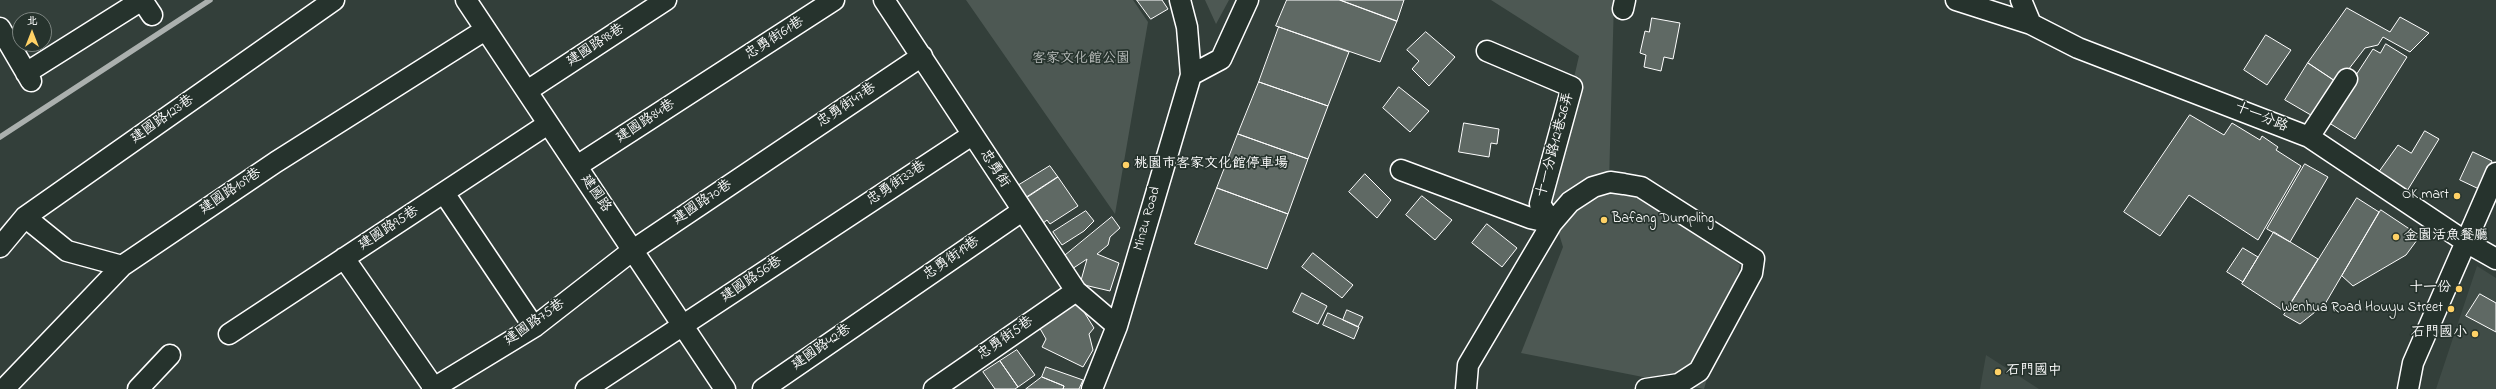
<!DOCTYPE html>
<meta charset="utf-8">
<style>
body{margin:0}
#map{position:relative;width:2496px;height:389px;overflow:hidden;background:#333f3a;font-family:"Indie Flower","LXGW WenKai TC",sans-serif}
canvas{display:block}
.north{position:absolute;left:12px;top:12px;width:40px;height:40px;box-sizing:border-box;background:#26332d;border:1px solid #7d8581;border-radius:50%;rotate:0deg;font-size:11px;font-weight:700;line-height:16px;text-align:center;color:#fff}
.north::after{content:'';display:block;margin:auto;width:14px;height:18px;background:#ffd166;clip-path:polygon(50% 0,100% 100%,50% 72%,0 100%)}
</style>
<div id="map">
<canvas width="2496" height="389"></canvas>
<div class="north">北</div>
</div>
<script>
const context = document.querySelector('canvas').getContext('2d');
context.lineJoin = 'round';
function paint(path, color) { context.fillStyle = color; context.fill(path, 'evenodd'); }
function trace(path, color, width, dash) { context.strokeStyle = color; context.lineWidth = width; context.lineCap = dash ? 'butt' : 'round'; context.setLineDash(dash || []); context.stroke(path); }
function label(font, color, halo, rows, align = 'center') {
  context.font = font + ' "Indie Flower","LXGW WenKai TC",sans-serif'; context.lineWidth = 3.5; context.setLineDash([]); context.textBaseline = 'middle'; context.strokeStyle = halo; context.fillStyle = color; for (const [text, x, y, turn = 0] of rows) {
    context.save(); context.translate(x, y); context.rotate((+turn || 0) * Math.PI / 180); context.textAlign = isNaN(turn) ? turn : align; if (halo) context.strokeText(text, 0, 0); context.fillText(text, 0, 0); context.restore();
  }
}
paint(new Path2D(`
 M 2477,266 L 2496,278 L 2496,389 L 2436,389 Z
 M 1986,355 L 2039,389 L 1980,389 Z`), '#404c47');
paint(new Path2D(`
 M 966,0 L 1133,0 L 1148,22 L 1115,214 Z
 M 1205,0 L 1229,0 L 1216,24 Z
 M 1491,0 L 1614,0 L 1609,182 L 1649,189 L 1740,265 L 1704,389 L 1521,353 L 1563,247 L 1547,194 L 1579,56 Z`), '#4d5853');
trace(new Path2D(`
 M 0,137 L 210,0`), '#abb0ae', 5.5);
const building = new Path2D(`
 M 1137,0 L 1162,0 L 1168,9 L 1151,19 Z
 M 1287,0 L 1340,0 L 1397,21 L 1380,62 L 1276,26 Z
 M 1340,0 L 1404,0 L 1397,21 Z
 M 2347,8 L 2390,32 L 2400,17 L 2429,33 L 2410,52 L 2383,37 L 2378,45 L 2365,48 L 2338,83 L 2308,63 Z
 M 1652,18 L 1680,23 L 1673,59 L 1664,57 L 1661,71 L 1644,67 L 1646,55 L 1640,53 L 1645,31 L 1649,32 Z
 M 1279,27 L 1349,52 L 1328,106 L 1259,82 Z
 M 1426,32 L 1455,57 L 1429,86 L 1412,69 L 1419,61 L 1407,50 Z
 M 2266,35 L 2291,50 L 2267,85 L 2244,70 Z
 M 2386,44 L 2407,57 L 2355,139 L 2326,121 L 2373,49 L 2380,53 Z
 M 2308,63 L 2338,83 L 2316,118 L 2285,100 Z
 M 1259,82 L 1328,106 L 1308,159 L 1238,134 Z
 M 1399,87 L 1429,111 L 1410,132 L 1383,108 Z
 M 2190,115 L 2224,135 L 2232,123 L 2260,140 L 2262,136 L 2278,147 L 2276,150 L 2301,166 L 2258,240 L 2189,195 L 2160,236 L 2124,212 Z
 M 1464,123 L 1499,129 L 1497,144 L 1491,143 L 1489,157 L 1459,152 Z
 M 2425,131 L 2439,139 L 2407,191 L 2378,173 L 2398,145 L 2411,153 Z
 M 1238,134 L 1308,159 L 1288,214 L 1217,188 Z
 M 2473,152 L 2492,161 L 2479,189 L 2460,180 Z
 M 2305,164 L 2328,177 L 2290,242 L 2267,229 Z
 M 1050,166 L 1058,177 L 1026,198 L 1019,185 Z
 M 1365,174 L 1391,200 L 1377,218 L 1349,192 Z
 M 1058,177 L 1078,206 L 1050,224 L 1047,220 L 1042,224 L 1024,199 Z
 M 1217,188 L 1288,214 L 1267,269 L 1195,244 Z
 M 1422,196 L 1452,220 L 1435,240 L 1406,215 Z
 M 2357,198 L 2379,212 L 2325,304 L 2300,324 L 2284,315 Z
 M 2381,210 L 2420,236 L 2406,255 L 2353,286 L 2342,276 Z
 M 1086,211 L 1094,221 L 1084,231 L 1062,245 L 1053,232 Z
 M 1112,217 L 1120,228 L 1110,237 L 1108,245 L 1097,254 L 1119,263 L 1110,291 L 1080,284 L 1087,259 L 1069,271 L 1062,258 Z
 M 1487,224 L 1517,248 L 1502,267 L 1472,243 Z
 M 2274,232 L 2318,259 L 2285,312 L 2242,284 Z
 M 2243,248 L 2258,257 L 2243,282 L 2227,272 Z
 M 1313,253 L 1353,285 L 1342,298 L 1302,267 Z
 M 1302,293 L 1327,306 L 1318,324 L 1293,312 Z
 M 2480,294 L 2496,303 L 2496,332 L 2466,316 Z
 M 1076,299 L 1094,328 L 1089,334 L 1093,350 L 1083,367 L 1042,347 L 1046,339 L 1038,325 Z
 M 1347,310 L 1363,317 L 1358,327 L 1343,320 Z
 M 1328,313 L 1359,327 L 1354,339 L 1323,325 Z
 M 1017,350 L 1035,375 L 1018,387 L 1000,361 Z
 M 1000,361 L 1018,387 L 1015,389 L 995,389 L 983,372 Z
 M 1046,367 L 1083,380 L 1079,389 L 1063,389 L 1064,386 L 1042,377 Z
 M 1042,377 L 1064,386 L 1063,389 L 1026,389 Z`);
paint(building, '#5f6964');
trace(building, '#fff', 1);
const minor = new Path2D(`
 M 466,0 L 725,389
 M 884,0 L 1076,291 L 1117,326
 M 1956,0 L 2031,24
 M 2021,0 L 2031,24 L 2078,48 L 2309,137 L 2466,242 L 2496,259
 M 1623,9 L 1625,0
 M 0,28 L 31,81
 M 26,73 L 142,0 L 152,15
 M 1191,75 L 1221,59 L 1248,0
 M 527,91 L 666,0
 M 2309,137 L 2347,79
 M 577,166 L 834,0
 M 1401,170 L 1530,218 L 1552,223 L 1570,202 L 1593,187 L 1610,182 L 1624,184 L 1641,187 L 1754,259 L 1752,273 L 1699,371 L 1679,384 L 1646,389
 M 444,193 L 534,327
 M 25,217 L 67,251 L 122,266
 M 0,247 L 25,217 L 334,0
 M 344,258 L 434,388
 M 229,334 L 548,124
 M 4,389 L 122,266 L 276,162 L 485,30
 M 138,389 L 170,355
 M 432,389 L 534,327 L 633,250 L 922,56
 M 586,389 L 972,135
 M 763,389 L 1022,211
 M 934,389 L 1076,291
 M 1092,389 L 1117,326 L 1191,75 L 1187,27 L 1180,0
 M 1466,389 L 1468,365 L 1552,223 L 1540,204 L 1572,87 L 1487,51
 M 2408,389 L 2413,363 L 2496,173`);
trace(minor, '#fff', 23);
trace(minor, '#26332d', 20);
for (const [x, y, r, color] of [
 [1126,165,4,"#ffd166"],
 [2457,196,4,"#ffd166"],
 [1604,220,4,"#ffd166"],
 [2396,237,4,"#ffd166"],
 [2459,289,4,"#ffd166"],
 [2451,309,4,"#ffd166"],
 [2475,334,4,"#ffd166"],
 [1998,372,4,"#ffd166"]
]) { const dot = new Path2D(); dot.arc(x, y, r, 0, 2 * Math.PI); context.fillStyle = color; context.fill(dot); trace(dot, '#26332d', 1.5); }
label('14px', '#fff', '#26332d', [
 ["忠勇街61巷",775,39,-33],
 ["建國路98巷",596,46,-33],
 ["忠勇街47巷",847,106,-34],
 ["十一分路",2261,118,22],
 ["建國路123巷",163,120,-35],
 ["建國路84巷",646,122,-33],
 ["十一分路12巷26弄",1556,145,-75],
 ["忠勇街",994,169,57],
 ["忠勇街33巷",897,184,-34],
 ["建國路109巷",231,192,-34],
 ["建國路",595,194,56],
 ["建國路70巷",703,203,-34],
 ["Minzu Road",1148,219,-74],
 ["建國路95巷",389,229,-33],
 ["忠勇街19巷",952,259,-35],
 ["建國路56巷",752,280,-34],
 ["建國路75巷",535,323,-35],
 ["忠勇街5巷",1006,339,-35],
 ["建國路42巷",822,348,-35]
]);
label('14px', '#b8bcba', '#26332d', [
 ["客家文化館公園",1081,60]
]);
label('14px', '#fff', '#26332d', [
 ["桃園市客家文化館停車場",1134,165],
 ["OK mart",2449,196,"right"],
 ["Bafang Dumpling",1612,220],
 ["金園活魚餐廳",2404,237],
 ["十一份",2451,289,"right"],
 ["Wenhua Road Houyu Street",2443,309,"right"],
 ["石門國小",2467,334,"right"],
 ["石門國中",2006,372]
], 'left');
</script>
